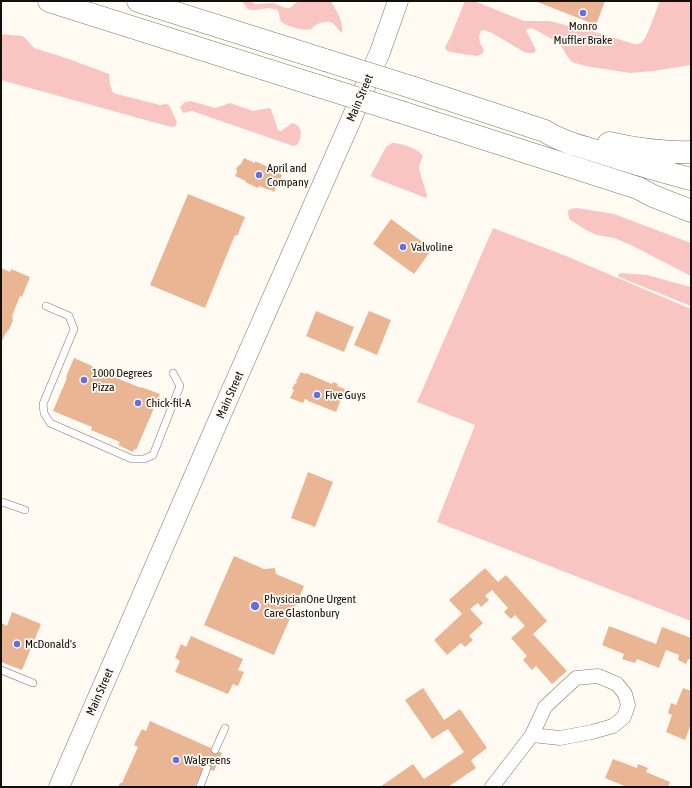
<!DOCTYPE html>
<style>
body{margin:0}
#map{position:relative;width:692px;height:788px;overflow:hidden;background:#fffbf3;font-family:"Asap Condensed",sans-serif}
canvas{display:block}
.frame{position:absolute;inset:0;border:2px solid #11100c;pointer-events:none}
</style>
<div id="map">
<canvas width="692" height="788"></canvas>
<div class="frame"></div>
</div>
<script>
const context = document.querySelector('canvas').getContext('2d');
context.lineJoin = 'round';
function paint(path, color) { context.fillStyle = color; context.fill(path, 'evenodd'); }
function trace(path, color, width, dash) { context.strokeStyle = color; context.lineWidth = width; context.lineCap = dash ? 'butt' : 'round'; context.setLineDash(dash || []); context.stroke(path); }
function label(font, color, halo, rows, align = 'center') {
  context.font = font + ' "Asap Condensed",sans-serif'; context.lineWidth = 3.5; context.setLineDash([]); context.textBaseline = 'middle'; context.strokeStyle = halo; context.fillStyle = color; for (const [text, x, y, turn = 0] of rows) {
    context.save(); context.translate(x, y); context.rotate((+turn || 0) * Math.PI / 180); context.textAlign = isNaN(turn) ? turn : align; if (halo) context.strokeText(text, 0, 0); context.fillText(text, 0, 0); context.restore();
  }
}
paint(new Path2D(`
 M 242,1 L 250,1 L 253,3 L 256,4 L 273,3 L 286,8 L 290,8 L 298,1 L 331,1 C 336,10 344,22 342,33 C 339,31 335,24 331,22 C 327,21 320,22 316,25 C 314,26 313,28 311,29 C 305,32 287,26 281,22 L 278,10 L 269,8 L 256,10 L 251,10 L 248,9 Z
 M 466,1 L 474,1 L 524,21 L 549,21 L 602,34 L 634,44 C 637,44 641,44 643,41 C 648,35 656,10 660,1 L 691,1 L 691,65 L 653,71 L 630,73 L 585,66 L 572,62 L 569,59 L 559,43 L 532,28 L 528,29 L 526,30 L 536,50 L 534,53 L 528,53 L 524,52 L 492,33 L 484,30 L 481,31 C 477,38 480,43 484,50 L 482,54 L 477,56 L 450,52 L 446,50 L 445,47 L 451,36 L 464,3 Z
 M 1,34 L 22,36 L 25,38 L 34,48 L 66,58 L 109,74 L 110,84 L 113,93 L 160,105 L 166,104 L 169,105 L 177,122 L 176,126 L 171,127 L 1,80 Z
 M 191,101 L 215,108 L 230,103 L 253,111 L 269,108 L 271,109 L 278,130 L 281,131 L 292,123 C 304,126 302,137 297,145 L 293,146 L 192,111 L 183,113 L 180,107 L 185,102 Z
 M 392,143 C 401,143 419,149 423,156 L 419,166 L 419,169 L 427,196 L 426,198 L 372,177 L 371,175 L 386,147 Z
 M 577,208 L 614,214 L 691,243 L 691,276 L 631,245 L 614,238 L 597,235 L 586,230 L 569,219 L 568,211 L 570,209 Z
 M 493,228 L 566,256 L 691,309 L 691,621 L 437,522 L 475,425 L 417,402 Z
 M 621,273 L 647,275 L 691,287 L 691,306 L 619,277 L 618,275 L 619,274 Z`), '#f9c5c3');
paint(new Path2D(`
 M 535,1 L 605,1 L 596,25 Z
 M 244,158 L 255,163 L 255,161 L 277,171 L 277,172 L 282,175 L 274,192 L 269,189 L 269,190 L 259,186 L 258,188 L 245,182 L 246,181 L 235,176 L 237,172 L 236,169 L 238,166 L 241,164 Z
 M 188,194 L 245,217 L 237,236 L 235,235 L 205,308 L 150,285 Z
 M 391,219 L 432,249 L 414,274 L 373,244 Z
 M 1,268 L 10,272 L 11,269 L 30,277 L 22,297 L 20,296 L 12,316 L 13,316 L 12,319 L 13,320 L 9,330 L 8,329 L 7,333 L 6,332 L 1,343 Z
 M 316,311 L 354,327 L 344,352 L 306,336 Z
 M 369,311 L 391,320 L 377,355 L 354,345 Z
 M 74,358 L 92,366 L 92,367 L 99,371 L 100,369 L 114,376 L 114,377 L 141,388 L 141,387 L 160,394 L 136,450 L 134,449 L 133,452 L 118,445 L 120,442 L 91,430 L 92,427 L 53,411 L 67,378 L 66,377 Z
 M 301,372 L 305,374 L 306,373 L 332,384 L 333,382 L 338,384 L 337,386 L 345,389 L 336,412 L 308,401 L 308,400 L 305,399 L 303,403 L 290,398 L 294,390 L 292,389 L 295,383 L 296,384 L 297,381 L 296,381 Z
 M 308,472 L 333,482 L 315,527 L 291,518 Z
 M 234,556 L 264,569 L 275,568 L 276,574 L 304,586 L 274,655 L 204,625 Z
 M 485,568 L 498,582 L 506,575 L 547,621 L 533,634 L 567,671 L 552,684 L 536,666 L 532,670 L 523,660 L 527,656 L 511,638 L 525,626 L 515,615 L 511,619 L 504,612 L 508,608 L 492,590 L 485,596 L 489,600 L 481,607 L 478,603 L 470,609 L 483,623 L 469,636 L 473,640 L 465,647 L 461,643 L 447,655 L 434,640 L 462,614 L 449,600 Z
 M 12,612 L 41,624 L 22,670 L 1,662 L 1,623 L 7,626 Z
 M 609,626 L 656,644 L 662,627 L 691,638 L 691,660 L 688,659 L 686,664 L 678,660 L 679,655 L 666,650 L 659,668 L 637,659 L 635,663 L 622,659 L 624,654 L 602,645 Z
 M 191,636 L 243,659 L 238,670 L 244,672 L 238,686 L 233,684 L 228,694 L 175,672 L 180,661 L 175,658 L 181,644 L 186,647 Z
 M 423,688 L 444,720 L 460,709 L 487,748 L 471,760 L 476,768 L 448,787 L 380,787 L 413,764 L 424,779 L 464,752 L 448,729 L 432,739 L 405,700 Z
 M 683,688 L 691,691 L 691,724 L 685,740 L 666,732 L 672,715 L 668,713 L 671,703 L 676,705 Z
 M 150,721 L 222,753 L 214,771 L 204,767 L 195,787 L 118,787 L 120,783 L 122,783 L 138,747 L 134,745 L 142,729 L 146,731 Z
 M 613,759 L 637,768 L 638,764 L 648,768 L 646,772 L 670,782 L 668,787 L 627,787 L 605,778 Z`), '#e9b593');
const lane = new Path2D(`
 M 46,306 L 69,316 L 74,329 L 43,404 L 44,413 L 50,423 L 132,459 L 144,459 L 153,455 L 180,386 L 173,373
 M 1,502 L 5,503 L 25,510
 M 1,670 L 33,683
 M 215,750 L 225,728
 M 200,787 L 207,768`);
const street = new Path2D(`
 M 492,787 L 532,735 L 545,707 L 576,678 L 598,676 L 617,684 L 625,694 L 628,705 L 624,717 L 613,726 L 592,732 L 560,738 L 532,735`);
const secondary = new Path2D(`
 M 59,787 L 222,412 L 351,120 L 380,52 L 398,1`);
const highway = new Path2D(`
 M 49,1 L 315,85
 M 138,1 L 325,60
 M 414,88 L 545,131 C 561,142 581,146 599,152 C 630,162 660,171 691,179
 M 404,113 L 638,188 L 653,196 L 691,211
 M 609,143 C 636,149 664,153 691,152`);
trace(lane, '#7b776e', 8);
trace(street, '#7b776e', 15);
trace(secondary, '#7b776e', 21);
trace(highway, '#7b776e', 23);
trace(lane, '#fff', 7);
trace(street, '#fff', 14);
trace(secondary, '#fff', 20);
trace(highway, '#fff', 22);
const highwayBridge = new Path2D(`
 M 325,60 L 414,88
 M 315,85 L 404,113`);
trace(highwayBridge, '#7b776e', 23, []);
trace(highwayBridge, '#fff', 22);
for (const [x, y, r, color] of [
 [583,13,4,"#646ee7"],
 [259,175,4,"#646ee7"],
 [403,247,4,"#646ee7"],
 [84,380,4,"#646ee7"],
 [317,395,4,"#646ee7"],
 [138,403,4,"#646ee7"],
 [255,606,5,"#646ee7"],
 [17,644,4,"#646ee7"],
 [176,760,4,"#646ee7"]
]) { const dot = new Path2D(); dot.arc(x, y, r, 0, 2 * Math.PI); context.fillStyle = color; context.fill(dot); trace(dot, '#fffbf3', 1.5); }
label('12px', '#11100c', '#fffbf3', [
 ["Monro",583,26,"center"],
 ["Muffler Brake",583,40,"center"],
 ["April and",267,168],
 ["Company",267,182],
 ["Valvoline",411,247],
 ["1000 Degrees",92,373],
 ["Pizza",92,387],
 ["Five Guys",325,395],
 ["Chick-fil-A",146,403],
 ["PhysicianOne Urgent",264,599],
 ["Care Glastonbury",264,613],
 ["McDonald's",25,644],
 ["Walgreens",184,760]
], 'left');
label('12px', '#11100c', '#fffbf3', [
 ["Main Street",360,98,-67],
 ["Main Street",230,395,-66],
 ["Main Street",100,692,-66]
]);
</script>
